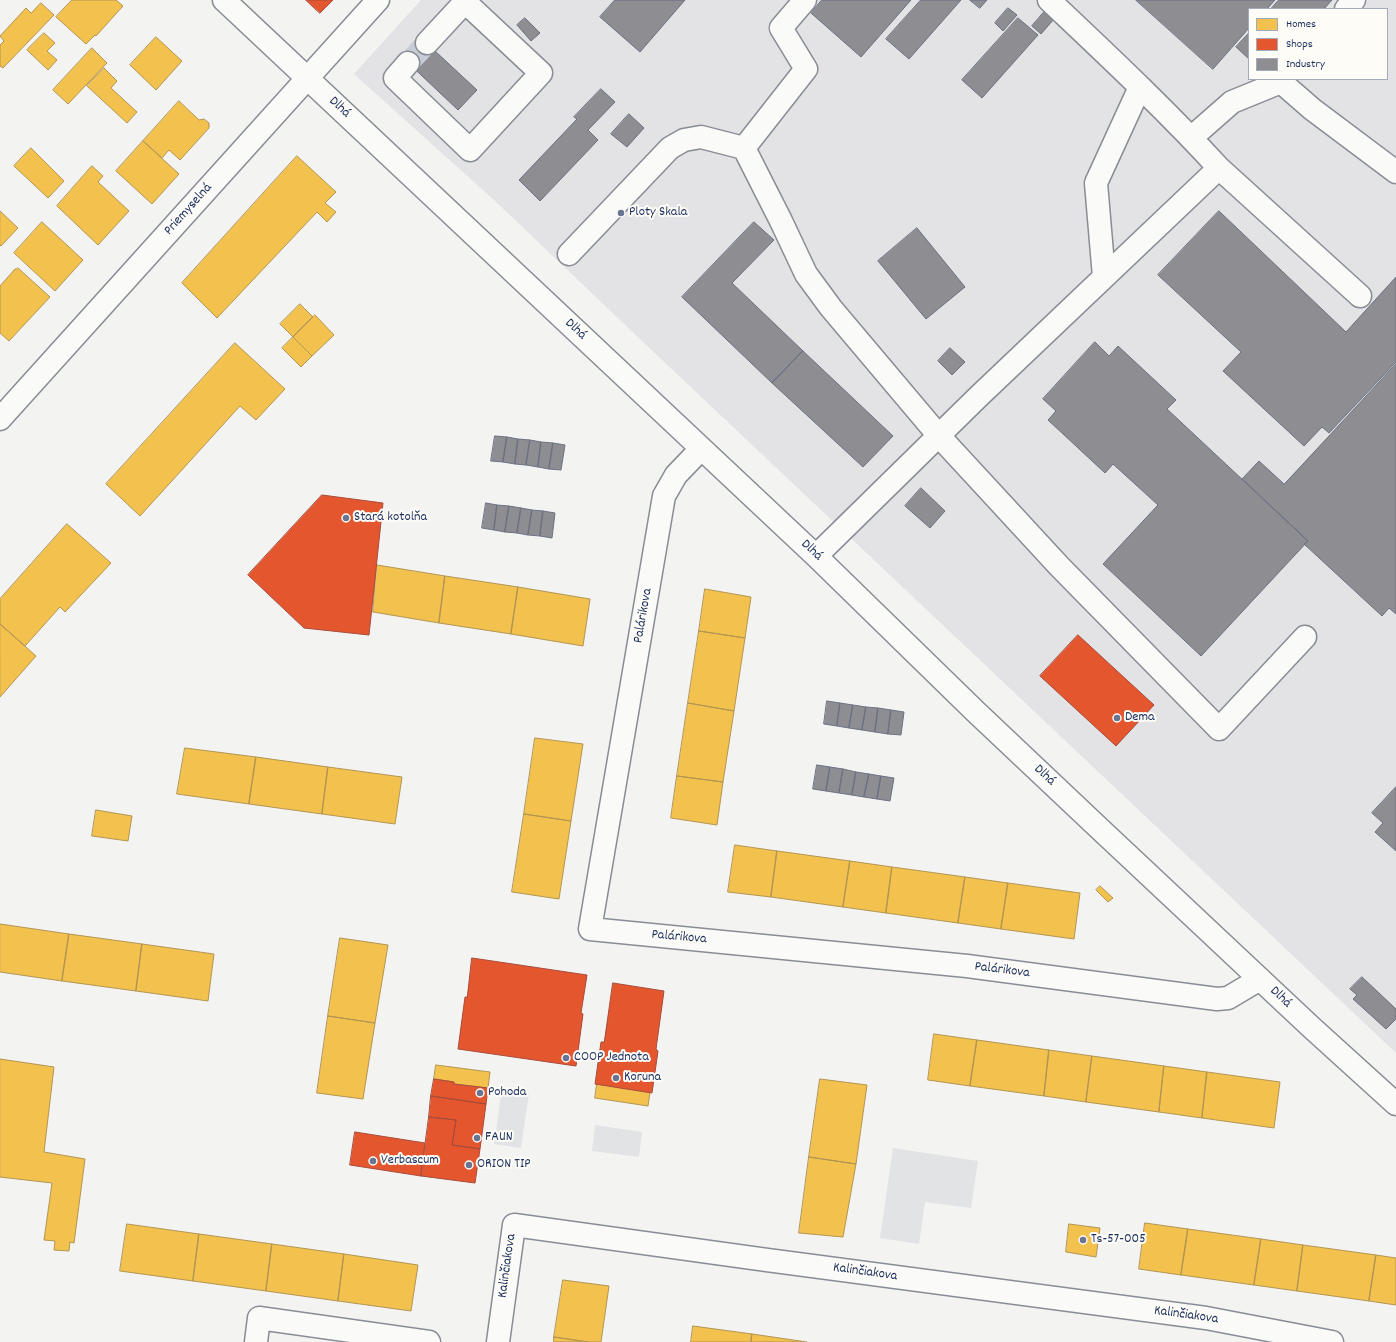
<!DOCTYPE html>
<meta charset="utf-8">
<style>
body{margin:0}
#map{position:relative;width:1396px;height:1342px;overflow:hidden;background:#f3f3f2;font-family:Dekko,sans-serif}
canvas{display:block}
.legend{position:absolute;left:1248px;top:8px;width:140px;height:72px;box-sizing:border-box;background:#fdfcf7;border:1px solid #a3aaba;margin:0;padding:5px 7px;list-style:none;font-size:12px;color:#1b2f5e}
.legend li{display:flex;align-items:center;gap:8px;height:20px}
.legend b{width:20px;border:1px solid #a3aaba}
</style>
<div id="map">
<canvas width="1396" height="1342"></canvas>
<ul class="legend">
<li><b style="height:11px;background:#f2c14e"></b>Homes</li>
<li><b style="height:11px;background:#e4572e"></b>Shops</li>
<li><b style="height:11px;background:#8d8d92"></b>Industry</li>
</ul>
</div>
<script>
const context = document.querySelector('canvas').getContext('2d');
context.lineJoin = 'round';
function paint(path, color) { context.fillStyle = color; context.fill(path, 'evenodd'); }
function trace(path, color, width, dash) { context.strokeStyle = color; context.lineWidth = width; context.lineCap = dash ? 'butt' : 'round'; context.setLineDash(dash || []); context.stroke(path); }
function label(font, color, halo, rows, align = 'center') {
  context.font = font + ' Dekko,sans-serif'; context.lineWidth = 4; context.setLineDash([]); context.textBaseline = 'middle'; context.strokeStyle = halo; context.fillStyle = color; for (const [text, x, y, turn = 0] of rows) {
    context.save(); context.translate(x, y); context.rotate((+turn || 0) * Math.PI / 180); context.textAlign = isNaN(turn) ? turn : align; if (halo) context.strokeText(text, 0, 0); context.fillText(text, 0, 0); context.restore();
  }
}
paint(new Path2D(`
 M 421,0 L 1396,0 L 1396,1053 L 642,341 L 494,200 L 354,74 ZM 1249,9 L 1387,9 L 1387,79 L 1249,79 Z`), '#e3e3e5');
paint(new Path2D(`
 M 502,1089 L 529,1093 L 521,1148 L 494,1144 Z
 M 595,1125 L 642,1132 L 639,1157 L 592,1151 Z
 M 893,1148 L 978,1161 L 971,1208 L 925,1202 L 919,1244 L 880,1238 Z`), '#e2e3e5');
const homes = new Path2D(`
 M 72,0 L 116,0 L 123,6 L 96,36 L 95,35 L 86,44 L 56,17 Z
 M 41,3 L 54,15 L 3,68 L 0,66 L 0,45 L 4,41 L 0,36 L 26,8 L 31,13 Z
 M 44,33 L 55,43 L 47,51 L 57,60 L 48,70 L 27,50 Z
 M 156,37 L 182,61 L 156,90 L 130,65 Z
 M 92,48 L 107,63 L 68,104 L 53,90 Z
 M 104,68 L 117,81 L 111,88 L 137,112 L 127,123 L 87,86 Z
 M 179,101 L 199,120 L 204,119 L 209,123 L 209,128 L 180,160 L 169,150 L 162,158 L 143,141 Z
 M 143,141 L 179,174 L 152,204 L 116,171 Z
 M 31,148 L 64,181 L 48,198 L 14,166 Z
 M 297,156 L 336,192 L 325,203 L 336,212 L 327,222 L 317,212 L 217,318 L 182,283 Z
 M 92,166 L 103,176 L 98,182 L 129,211 L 98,245 L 57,206 Z
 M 0,211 L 18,228 L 1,246 L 0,245 Z
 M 42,222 L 83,260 L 55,291 L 14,253 Z
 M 18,268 L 50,297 L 9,341 L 0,333 L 0,286 L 15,269 L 16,269 Z
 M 300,304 L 313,317 L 293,337 L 280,324 Z
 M 315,315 L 334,335 L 312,356 L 293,337 Z
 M 293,337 L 312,356 L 301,367 L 282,348 Z
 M 235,343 L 285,389 L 256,420 L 240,406 L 140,516 L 106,484 Z
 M 67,524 L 111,563 L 65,612 L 60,607 L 25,646 L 0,624 L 0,599 Z
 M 377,565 L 445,576 L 439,623 L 373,612 Z
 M 445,576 L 518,587 L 511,634 L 439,623 Z
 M 518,587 L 590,599 L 583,646 L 511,634 Z
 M 705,589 L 751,597 L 745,638 L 699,631 Z
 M 0,624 L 36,656 L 0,697 Z
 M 699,631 L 745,638 L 734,711 L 688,703 Z
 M 688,703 L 734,711 L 723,782 L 677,776 Z
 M 535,738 L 583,744 L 571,821 L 524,814 Z
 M 185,748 L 256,757 L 249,804 L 177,794 Z
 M 256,757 L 328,767 L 322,814 L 249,804 Z
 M 328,767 L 402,777 L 395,824 L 322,814 Z
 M 677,776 L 723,782 L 717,825 L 671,818 Z
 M 96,810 L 132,816 L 128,841 L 92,836 Z
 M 524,814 L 571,821 L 559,899 L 512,892 Z
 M 735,845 L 777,851 L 771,897 L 728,892 Z
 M 777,851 L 850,861 L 843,907 L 771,897 Z
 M 850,861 L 892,867 L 886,913 L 843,907 Z
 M 892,867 L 965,877 L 958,923 L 886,913 Z
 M 965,877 L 1008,883 L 1001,929 L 958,923 Z
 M 1008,883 L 1080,893 L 1074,939 L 1001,929 Z
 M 1100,886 L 1113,898 L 1108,902 L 1096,890 Z
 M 0,924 L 69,934 L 62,981 L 0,972 Z
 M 69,934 L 142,944 L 136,991 L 62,981 Z
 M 340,938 L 388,945 L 375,1023 L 328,1016 Z
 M 142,944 L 214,954 L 208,1001 L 136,991 Z
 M 328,1016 L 375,1023 L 363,1099 L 317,1093 Z
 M 934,1034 L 977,1040 L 970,1086 L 928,1080 Z
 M 977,1040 L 1049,1050 L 1044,1096 L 970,1086 Z
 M 1049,1050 L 1092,1056 L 1086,1102 L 1044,1096 Z
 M 1092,1056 L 1164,1066 L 1159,1112 L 1086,1102 Z
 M 0,1059 L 54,1067 L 44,1152 L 85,1159 L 74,1243 L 70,1242 L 69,1251 L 54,1250 L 55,1241 L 44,1240 L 52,1183 L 0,1177 Z
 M 436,1065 L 490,1072 L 488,1088 L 454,1084 L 454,1082 L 434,1079 Z
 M 1164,1066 L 1207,1072 L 1202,1118 L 1159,1112 Z
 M 1207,1072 L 1280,1082 L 1274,1128 L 1202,1118 Z
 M 820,1079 L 867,1085 L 856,1164 L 809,1157 Z
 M 597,1084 L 650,1092 L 648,1106 L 595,1098 Z
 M 809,1157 L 856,1164 L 843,1237 L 799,1233 Z
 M 1145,1223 L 1188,1229 L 1181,1275 L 1139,1269 Z
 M 127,1224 L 199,1234 L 193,1281 L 120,1271 Z
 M 1069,1224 L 1100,1228 L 1096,1257 L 1066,1252 Z
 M 1188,1229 L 1261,1239 L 1254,1285 L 1181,1275 Z
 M 199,1234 L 272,1244 L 266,1291 L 193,1281 Z
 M 1261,1239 L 1303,1245 L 1297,1291 L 1254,1285 Z
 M 272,1244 L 344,1254 L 338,1301 L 266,1291 Z
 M 1303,1245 L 1376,1255 L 1369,1301 L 1297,1291 Z
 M 344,1254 L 418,1265 L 411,1311 L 338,1301 Z
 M 1376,1255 L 1396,1258 L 1396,1305 L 1369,1301 Z
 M 563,1280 L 609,1286 L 601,1342 L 588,1342 L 554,1337 Z
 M 693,1326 L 752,1334 L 751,1342 L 691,1342 Z
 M 752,1334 L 807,1342 L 751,1342 Z
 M 554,1337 L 588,1342 L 554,1342 Z`);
paint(homes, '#f2c14e');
trace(homes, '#b29553', 1);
const shops = new Path2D(`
 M 306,0 L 333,0 L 320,13 Z
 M 322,495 L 383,503 L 369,635 L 304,628 L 248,575 Z
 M 1078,635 L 1154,705 L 1116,746 L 1040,676 Z
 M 472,958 L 587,975 L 581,1013 L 583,1014 L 576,1066 L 458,1049 L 465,997 L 467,997 Z
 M 613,983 L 664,991 L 656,1049 L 658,1051 L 652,1093 L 595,1084 L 601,1042 L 604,1042 Z
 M 434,1079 L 454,1082 L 454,1084 L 488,1088 L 486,1104 L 431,1096 Z
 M 431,1096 L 486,1104 L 480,1149 L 452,1145 L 456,1120 L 429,1117 Z
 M 429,1117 L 456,1120 L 452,1145 L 480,1149 L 475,1183 L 421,1176 Z
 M 355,1132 L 425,1143 L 421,1176 L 350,1165 Z`);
paint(shops, '#e4572e');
trace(shops, '#a84b3c', 1);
const industry = new Path2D(`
 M 615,0 L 685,0 L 640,52 L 600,17 Z
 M 822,0 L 911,0 L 861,57 L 811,13 Z
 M 921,0 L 961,0 L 909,59 L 886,39 Z
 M 970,0 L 987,0 L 980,8 Z
 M 1136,0 L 1275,0 L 1267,9 L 1249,9 L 1249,28 L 1213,69 Z
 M 1279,0 L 1332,0 L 1324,9 L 1271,9 Z
 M 1008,8 L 1017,15 L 1003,31 L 995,23 Z
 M 1045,11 L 1054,19 L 1041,34 L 1032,26 Z
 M 525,18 L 540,33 L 531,41 L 517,25 Z
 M 1018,18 L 1038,35 L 982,98 L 962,80 Z
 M 1249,33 L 1249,59 L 1236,47 Z
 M 421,38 L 477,90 L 458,110 L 402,57 Z
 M 601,89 L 615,102 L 588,130 L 598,140 L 540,201 L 519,180 L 577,119 L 574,117 Z
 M 629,114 L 644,128 L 627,147 L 611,134 Z
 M 1219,211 L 1346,332 L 1396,277 L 1396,362 L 1329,433 L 1322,427 L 1304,446 L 1223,371 L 1241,352 L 1158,275 Z
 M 754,222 L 774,240 L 732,283 L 803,351 L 772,383 L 682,297 Z
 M 917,228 L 965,287 L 926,319 L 878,261 Z
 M 1095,342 L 1109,356 L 1118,346 L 1176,400 L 1167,409 L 1308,541 L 1201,656 L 1103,564 L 1158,505 L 1113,464 L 1105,473 L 1048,420 L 1056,411 L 1043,399 Z
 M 950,348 L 965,362 L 952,375 L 938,361 Z
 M 803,351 L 893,436 L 863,467 L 772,383 Z
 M 1396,364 L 1396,614 L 1389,608 L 1382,616 L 1304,544 L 1308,541 L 1242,479 L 1259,461 L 1284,484 Z
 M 495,436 L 507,437 L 503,462 L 491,461 Z
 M 507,437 L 518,439 L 515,464 L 503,462 Z
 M 518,439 L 530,440 L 526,465 L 515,464 Z
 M 530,440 L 541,442 L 538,467 L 526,465 Z
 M 541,442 L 553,443 L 549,469 L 538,467 Z
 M 553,443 L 565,445 L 561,470 L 549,469 Z
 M 921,488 L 945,511 L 930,528 L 905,506 Z
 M 486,503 L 497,505 L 494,530 L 482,528 Z
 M 497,505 L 509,506 L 505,532 L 494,530 Z
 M 509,506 L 521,508 L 517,533 L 505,532 Z
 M 521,508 L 532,510 L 528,535 L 517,533 Z
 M 532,510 L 543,511 L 540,536 L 528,535 Z
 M 543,511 L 555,513 L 552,538 L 540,536 Z
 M 827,701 L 840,703 L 837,726 L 824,724 Z
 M 840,703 L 853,705 L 849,728 L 837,726 Z
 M 853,705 L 866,707 L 862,730 L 849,728 Z
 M 866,707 L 878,708 L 875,732 L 862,730 Z
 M 878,708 L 891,710 L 888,734 L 875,732 Z
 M 891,710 L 904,712 L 901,735 L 888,734 Z
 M 817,765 L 830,767 L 826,791 L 813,789 Z
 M 830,767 L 843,769 L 839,793 L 826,791 Z
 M 843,769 L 856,772 L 852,795 L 839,793 Z
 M 856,772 L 869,774 L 864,797 L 852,795 Z
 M 869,774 L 881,776 L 877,799 L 864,797 Z
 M 881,776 L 894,778 L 890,801 L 877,799 Z
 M 1396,787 L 1396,851 L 1375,832 L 1383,823 L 1372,813 Z
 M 1362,977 L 1396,1009 L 1396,1019 L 1386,1029 L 1353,999 L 1357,995 L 1350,989 Z`);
paint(industry, '#8d8d92');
trace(industry, '#6b7182', 1);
trace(new Path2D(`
 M 408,63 L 427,43`), '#c8ccd4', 22, [22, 11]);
const minor = new Path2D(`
 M 224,0 L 816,556 L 976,712 L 1101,830 L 1311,1027 L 1396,1104
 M 805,0 L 781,28 L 806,69 L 744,148 L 781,221 L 806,274 L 831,308 L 939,436 L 1059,566 L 1219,729 L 1305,637
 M 1049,0 C 1107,55 1165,109 1219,168
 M 1346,9 L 1354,0
 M 427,43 L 465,2
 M 408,63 L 395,78 L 470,150 L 541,73 L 463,0
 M 1281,82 L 1312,109 L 1396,172
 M 1191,138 L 1232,102 L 1281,82 L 1283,79
 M 569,254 L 670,148 L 684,140 L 701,137 L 744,148
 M 1104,277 L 1096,183 L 1140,87
 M 0,419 L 378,0
 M 701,449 L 676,475 L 664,496 L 590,929 L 967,966 L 1217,999 L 1228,998 L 1260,979
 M 816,556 L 978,397 L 1219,168 L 1360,296
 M 256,1342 L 259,1318 L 429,1342
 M 498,1342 L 514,1225 L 767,1260 L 1206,1318 L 1332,1342`);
trace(minor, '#888c94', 25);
trace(minor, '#fafaf8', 22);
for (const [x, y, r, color] of [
 [621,213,4,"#677492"],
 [346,518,4,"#677492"],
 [1117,718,4,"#677492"],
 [566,1058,4,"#677492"],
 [616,1078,4,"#677492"],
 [480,1093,4,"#677492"],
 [477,1138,4,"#677492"],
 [373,1161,4,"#677492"],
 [469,1165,4,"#677492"],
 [1083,1240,4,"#677492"]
]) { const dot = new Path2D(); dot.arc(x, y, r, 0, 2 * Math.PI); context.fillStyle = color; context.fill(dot); trace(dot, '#fdfcf7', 1.5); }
label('14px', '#1b2f5e', '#fdfcf7', [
 ["Dlhá",339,108,43],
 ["Priemyselná",189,210,-48],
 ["Dlhá",575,330,43],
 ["Dlhá",811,551,43],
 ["Palárikova",644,616,-80],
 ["Dlhá",1044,776,43],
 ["Palárikova",679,938,5],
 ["Palárikova",1002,971,7],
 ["Dlhá",1280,998,44],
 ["Kalinčiakova",508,1266,-82],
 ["Kalinčiakova",865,1273,8],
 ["Kalinčiakova",1186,1316,8]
]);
label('14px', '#1b2f5e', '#fdfcf7', [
 ["Ploty Skala",629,213],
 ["Stará kotolňa",354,518],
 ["Dema",1125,718],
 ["COOP Jednota",574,1058],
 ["Koruna",624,1078],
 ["Pohoda",488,1093],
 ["FAUN",485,1138],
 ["Verbascum",381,1161],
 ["ORION TIP",477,1165],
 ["Ts-57-005",1091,1240]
], 'left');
</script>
